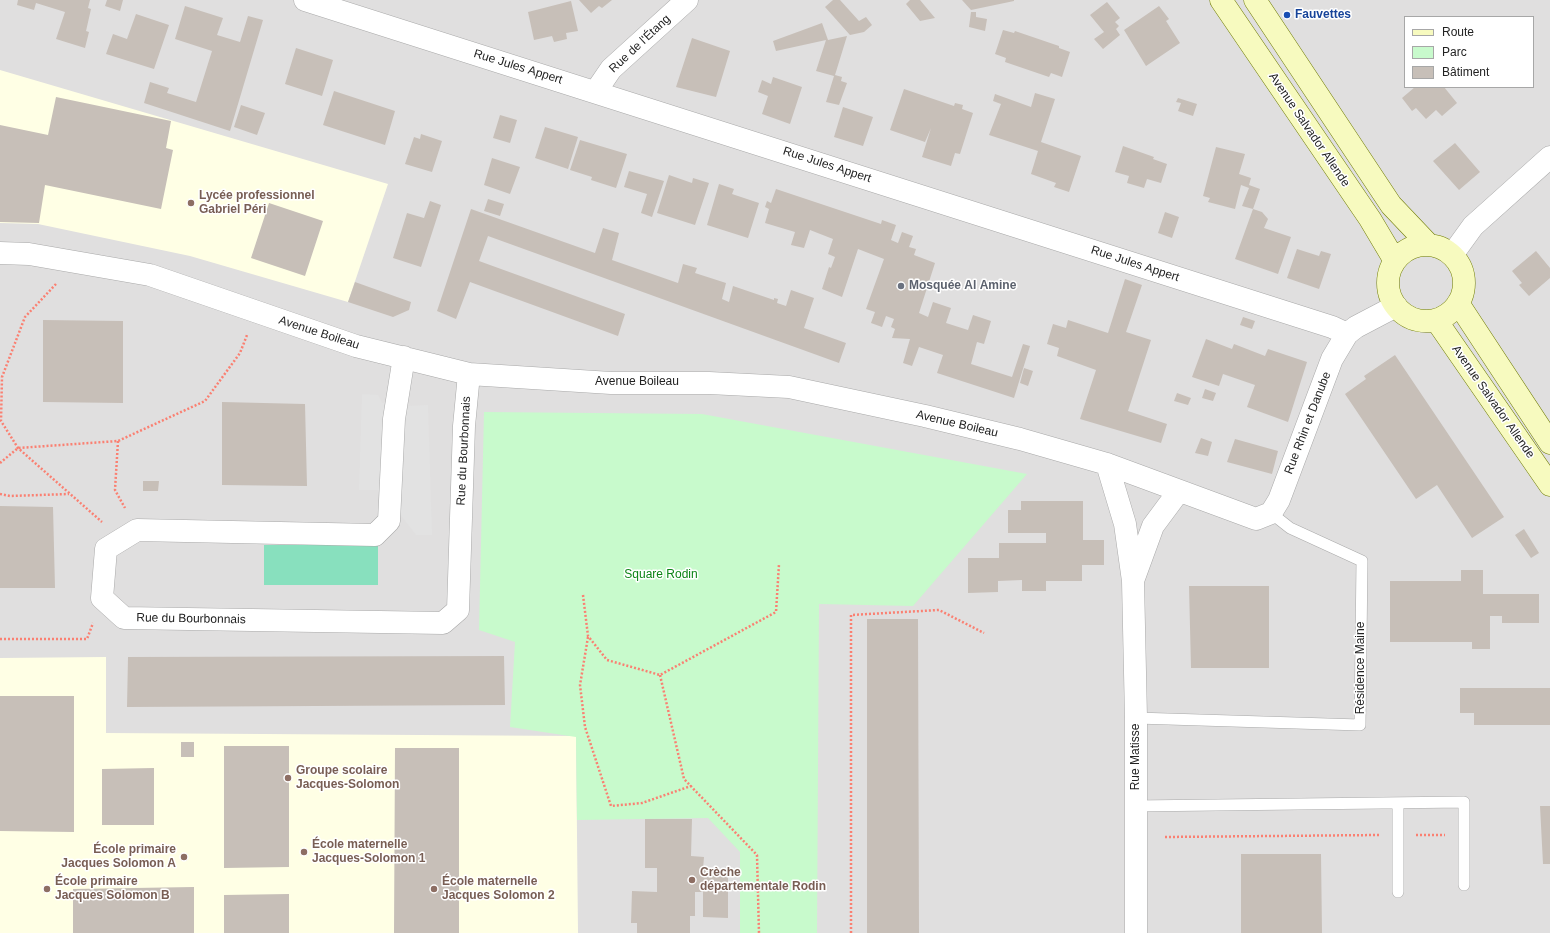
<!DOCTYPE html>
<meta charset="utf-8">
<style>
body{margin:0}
#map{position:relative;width:1550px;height:933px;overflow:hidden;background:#f2efe9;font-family:Arial,sans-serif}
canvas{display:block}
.legend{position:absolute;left:1404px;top:16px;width:130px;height:72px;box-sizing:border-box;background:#fff;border:1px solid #a7a7a7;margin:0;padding:5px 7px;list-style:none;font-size:12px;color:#222}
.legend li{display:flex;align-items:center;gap:8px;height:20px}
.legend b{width:20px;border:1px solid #a7a7a7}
</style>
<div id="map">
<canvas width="1550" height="933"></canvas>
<ul class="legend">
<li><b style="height:5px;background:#f7fabf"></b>Route</li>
<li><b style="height:11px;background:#c8facc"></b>Parc</li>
<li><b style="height:11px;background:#c7bfb8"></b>Bâtiment</li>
</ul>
</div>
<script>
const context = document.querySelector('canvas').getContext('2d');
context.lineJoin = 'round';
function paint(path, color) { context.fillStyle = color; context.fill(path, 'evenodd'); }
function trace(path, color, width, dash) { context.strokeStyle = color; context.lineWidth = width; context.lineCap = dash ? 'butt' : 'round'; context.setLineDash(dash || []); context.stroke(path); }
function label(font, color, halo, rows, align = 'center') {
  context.font = font + ' Arial,sans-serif'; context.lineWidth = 3; context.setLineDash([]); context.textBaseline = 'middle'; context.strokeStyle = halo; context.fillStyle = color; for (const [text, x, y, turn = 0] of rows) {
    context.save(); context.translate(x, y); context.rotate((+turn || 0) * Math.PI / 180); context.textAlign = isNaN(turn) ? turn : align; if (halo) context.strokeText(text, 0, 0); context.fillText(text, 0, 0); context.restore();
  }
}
paint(new Path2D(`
 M 0,0 L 1550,0 L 1550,933 L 0,933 ZM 1405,17 L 1533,17 L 1533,87 L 1405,87 Z`), '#e0dfdf');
paint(new Path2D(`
 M 0,70 L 388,184 L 348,302 L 190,256 L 38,224 L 0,223 Z
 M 106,657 L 106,733 L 576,736 L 578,933 L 0,933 L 0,658 Z`), '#ffffe5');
paint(new Path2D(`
 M 484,412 L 702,414 L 1027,474 L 913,606 L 819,604 L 817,933 L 740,933 L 740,852 L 708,818 L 577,820 L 576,737 L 510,727 L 515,642 L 479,630 Z`), '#c8facc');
paint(new Path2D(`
 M 264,545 L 378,545 L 378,585 L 264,585 Z`), '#88e0be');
paint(new Path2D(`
 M 362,394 L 378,395 L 382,403 L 408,406 L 428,405 L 432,535 L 416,535 L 381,490 L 359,490 Z`), '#e2e2e2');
paint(new Path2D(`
 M 18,0 L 90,0 L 88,8 L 91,9 L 86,31 L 89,32 L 85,48 L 56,39 L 65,12 L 36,3 L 34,10 L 17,5 Z
 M 107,0 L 123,0 L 120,11 L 105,6 Z
 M 579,0 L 612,0 L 602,8 L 599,6 L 591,13 Z
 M 833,0 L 840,0 L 859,21 L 866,17 L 872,25 L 864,32 L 850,35 L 825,7 Z
 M 910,0 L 920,0 L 935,18 L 920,21 L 906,4 Z
 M 962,0 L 1014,0 L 1014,1 L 971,10 Z
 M 571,1 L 578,31 L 566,33 L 567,39 L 554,42 L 552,36 L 534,40 L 528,12 Z
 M 1107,2 L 1120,18 L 1115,22 L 1119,26 L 1116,29 L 1120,35 L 1103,49 L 1094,39 L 1104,32 L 1090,15 Z
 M 185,6 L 223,18 L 217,35 L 240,42 L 248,16 L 263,20 L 230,131 L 144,103 L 150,82 L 169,88 L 167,93 L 196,102 L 212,51 L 175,39 Z
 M 1159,6 L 1169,19 L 1166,21 L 1180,43 L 1146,66 L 1124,30 Z
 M 971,12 L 976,12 L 976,17 L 987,19 L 985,31 L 969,27 Z
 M 136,14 L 169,25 L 154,69 L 106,54 L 113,34 L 127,39 Z
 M 822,23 L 828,40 L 847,36 L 835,75 L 842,77 L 841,81 L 847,83 L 839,105 L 826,102 L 834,76 L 816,71 L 826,40 L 776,51 L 773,41 Z
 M 1003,30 L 1014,33 L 1015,31 L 1059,46 L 1059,48 L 1070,52 L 1062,77 L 1051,73 L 1049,77 L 1005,62 L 1006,58 L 995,54 Z
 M 692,38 L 730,51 L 716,97 L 676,87 Z
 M 296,48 L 333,60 L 322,96 L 285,84 Z
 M 773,77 L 802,87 L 790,124 L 762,114 L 768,96 L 758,92 L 762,80 L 771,84 Z
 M 1415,87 L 1444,87 L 1457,103 L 1442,116 L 1436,110 L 1426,119 L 1416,108 L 1412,111 L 1402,98 Z
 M 904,89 L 954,106 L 955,103 L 963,105 L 962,109 L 973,113 L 960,154 L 955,153 L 951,166 L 922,157 L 931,128 L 925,142 L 890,130 Z
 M 334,91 L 395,111 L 385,145 L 323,125 Z
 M 1035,93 L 1055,99 L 1041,142 L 1081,156 L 1069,192 L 1054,187 L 1056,183 L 1031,174 L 1038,151 L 989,135 L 1001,104 L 993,101 L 995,94 L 1031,107 Z
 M 56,97 L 171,121 L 166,148 L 173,150 L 161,209 L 45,185 L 39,223 L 0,222 L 0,125 L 48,135 Z
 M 1178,98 L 1197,104 L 1193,116 L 1178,111 L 1181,103 L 1176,102 Z
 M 241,105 L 265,113 L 257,135 L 234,127 Z
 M 843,107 L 873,117 L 863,146 L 834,137 Z
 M 500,115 L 517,120 L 510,143 L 493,138 Z
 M 545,127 L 578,137 L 568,169 L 535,158 Z
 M 421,134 L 442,141 L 432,172 L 405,164 L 414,137 L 420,139 Z
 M 580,140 L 627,154 L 616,188 L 591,180 L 592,177 L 570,170 Z
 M 1455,143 L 1480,172 L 1459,190 L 1433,161 Z
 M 1123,146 L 1154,157 L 1153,159 L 1167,164 L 1161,183 L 1147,179 L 1144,188 L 1127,183 L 1129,176 L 1115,172 Z
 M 1216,147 L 1245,154 L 1239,174 L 1251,178 L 1249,185 L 1260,189 L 1253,209 L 1242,206 L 1249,188 L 1241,185 L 1235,209 L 1208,202 L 1210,198 L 1203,196 Z
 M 492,158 L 520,167 L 510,194 L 484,185 Z
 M 629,171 L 664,181 L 652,217 L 641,213 L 647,194 L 624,187 Z
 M 669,175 L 692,183 L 693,178 L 709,183 L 695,225 L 657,213 Z
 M 719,184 L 734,189 L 732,194 L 759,203 L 748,238 L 707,225 Z
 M 776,189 L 881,224 L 882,220 L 896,225 L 891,240 L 898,243 L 902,232 L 913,236 L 909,247 L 916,249 L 914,255 L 935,263 L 919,313 L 928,317 L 933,302 L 951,308 L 946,323 L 968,330 L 973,315 L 991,321 L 984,344 L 977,342 L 971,364 L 1012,377 L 1023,344 L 1030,346 L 1014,398 L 937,373 L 943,355 L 919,347 L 912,366 L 903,363 L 910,339 L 892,338 L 895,329 L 891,327 L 894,319 L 886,316 L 882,327 L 871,323 L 875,312 L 866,309 L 884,259 L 858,249 L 842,297 L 822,289 L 829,267 L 831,268 L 835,257 L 828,254 L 833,239 L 810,230 L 804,248 L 791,245 L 795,232 L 765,223 L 769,209 L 765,207 L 767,201 L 771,203 Z
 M 488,199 L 504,204 L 500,216 L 484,211 Z
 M 430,201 L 441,205 L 421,267 L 393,258 L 407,213 L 424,218 Z
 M 269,203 L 323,221 L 305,276 L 251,258 Z
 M 471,209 L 595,253 L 603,228 L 619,233 L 612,260 L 678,283 L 683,264 L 697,268 L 695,273 L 726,283 L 722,299 L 729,302 L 733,286 L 774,300 L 774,298 L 778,299 L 777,303 L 786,306 L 791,290 L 814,298 L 804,328 L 846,343 L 839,363 L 488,236 L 479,261 L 625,314 L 618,336 L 470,282 L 456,319 L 437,311 Z
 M 1253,209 L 1262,212 L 1268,219 L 1264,228 L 1291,237 L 1278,274 L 1235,259 Z
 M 1165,212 L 1179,217 L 1172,238 L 1158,233 Z
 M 1297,249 L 1319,256 L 1321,251 L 1331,254 L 1319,289 L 1287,278 Z
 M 1536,251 L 1550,268 L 1550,278 L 1529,296 L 1519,285 L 1522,283 L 1512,271 Z
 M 1125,279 L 1142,285 L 1126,332 L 1151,340 L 1128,411 L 1167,424 L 1161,443 L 1080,419 L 1096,370 L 1057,356 L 1059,348 L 1047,344 L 1053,324 L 1066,328 L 1068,320 L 1108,333 Z
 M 355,282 L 411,302 L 409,310 L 393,317 L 348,302 Z
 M 1243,317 L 1255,321 L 1252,329 L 1240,325 Z
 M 43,320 L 123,321 L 123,403 L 43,402 Z
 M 1206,339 L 1232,349 L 1234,344 L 1265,356 L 1268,349 L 1307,362 L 1288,422 L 1247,407 L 1255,385 L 1223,374 L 1219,386 L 1192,377 Z
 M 1395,355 L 1504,517 L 1472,538 L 1437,485 L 1416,499 L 1345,394 L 1366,379 L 1364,376 Z
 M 1024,368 L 1033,371 L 1028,386 L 1020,383 Z
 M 1205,389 L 1216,393 L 1213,401 L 1202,398 Z
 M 1177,393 L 1191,398 L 1188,405 L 1174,401 Z
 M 222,402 L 305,404 L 307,486 L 222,485 Z
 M 1201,438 L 1212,442 L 1208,456 L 1195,453 Z
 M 1235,439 L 1278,451 L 1272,474 L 1227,462 Z
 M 143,481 L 159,481 L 158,491 L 143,491 Z
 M 1021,501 L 1083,501 L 1083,540 L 1104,540 L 1104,565 L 1082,565 L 1082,581 L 1046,581 L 1046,591 L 1022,591 L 1022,580 L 998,581 L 998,592 L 968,593 L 968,558 L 999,558 L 999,543 L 1046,543 L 1046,533 L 1008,533 L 1008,510 L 1021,510 Z
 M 0,506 L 53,507 L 55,588 L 0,588 Z
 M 1524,529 L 1539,553 L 1531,558 L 1515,535 Z
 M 1461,570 L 1483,570 L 1483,594 L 1539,594 L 1539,623 L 1502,623 L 1502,616 L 1490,616 L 1490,649 L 1472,649 L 1472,642 L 1390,642 L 1390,581 L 1461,581 Z
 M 1189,586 L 1269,586 L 1269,668 L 1191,668 Z
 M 867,619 L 918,619 L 919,933 L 867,933 Z
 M 504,656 L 505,705 L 127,707 L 128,657 Z
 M 1460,688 L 1550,688 L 1550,725 L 1474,725 L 1474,713 L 1460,713 Z
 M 0,696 L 74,696 L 74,832 L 0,831 Z
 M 181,742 L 194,742 L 194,757 L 181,757 Z
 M 224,746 L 289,746 L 289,867 L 224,868 Z
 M 395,748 L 459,748 L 459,933 L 394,933 Z
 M 154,768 L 154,825 L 102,825 L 102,769 Z
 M 1540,806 L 1550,806 L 1550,864 L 1543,864 Z
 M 645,819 L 692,819 L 691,856 L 704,857 L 703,869 L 728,869 L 728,918 L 703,917 L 703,892 L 695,892 L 695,916 L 690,916 L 690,933 L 637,933 L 637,923 L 631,923 L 632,891 L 657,892 L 657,868 L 645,868 Z
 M 1241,854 L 1321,854 L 1322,933 L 1241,933 Z
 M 194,887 L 194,933 L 73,933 L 73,889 Z
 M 289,894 L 289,933 L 224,933 L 224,895 Z`), '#c7bfb8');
const service = new Path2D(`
 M 1136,718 L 1360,725 L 1362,561 L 1290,528 L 1271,513
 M 1135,806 L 1464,802 L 1464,885
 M 1398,892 L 1398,803`);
const minor = new Path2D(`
 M 305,0 L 1332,327 L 1347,334
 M 596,91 L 611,69 L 687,0
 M 0,253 L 29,254 L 150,275 L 356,346 L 469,374 L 611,383 L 709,383 L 789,387 L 925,416 L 1020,439 L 1107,464 L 1256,519 L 1271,513 L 1279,500 L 1332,359 L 1347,334 L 1356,327 L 1396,306
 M 1452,255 L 1473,226 L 1550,157
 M 404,357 L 394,419 L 389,521 L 375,535 L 137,530 L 106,549 L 102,598 L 124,618 L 443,623 L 458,610 L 464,426 L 469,374
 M 1107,464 L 1125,524 L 1133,581 L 1136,718 L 1136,933
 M 1134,578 L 1153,526 L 1179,491`);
const secondary = new Path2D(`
 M 1221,0 L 1370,219 L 1395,261
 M 1255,0 L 1391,205 L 1429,245
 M1388 283a38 38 0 1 1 76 0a38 38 0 1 1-76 0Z
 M 1458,303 L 1550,443
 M 1436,320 L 1550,485`);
trace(service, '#a9a9a9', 12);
trace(minor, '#a9a9a9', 23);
trace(secondary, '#707d05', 23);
trace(new Path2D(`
 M 56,284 L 25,317 L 2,377 L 1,421 L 18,448 L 102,522
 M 118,441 L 115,490 L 125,508
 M 0,463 L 18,448 L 118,441 L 205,401 L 240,353 L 247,335
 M 0,494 L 10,496 L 69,494
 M 583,595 L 588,636 L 607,660 L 660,675 L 776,612 L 779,564
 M 588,637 L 580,685 L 585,727 L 611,806 L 642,803 L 691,786
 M 0,639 L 87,639 L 93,623
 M 660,675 L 684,779 L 757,855 L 759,933
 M 1416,835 L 1445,835
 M 1165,837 L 1379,835
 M 851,933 L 851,615 L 939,610 L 984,633`), '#fa8072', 2.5, [2, 2]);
trace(service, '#fff', 11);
trace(minor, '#fff', 22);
trace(secondary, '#f7fabf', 22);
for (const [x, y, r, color] of [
 [1287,15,4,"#1a4fb4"],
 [191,203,4,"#8d6e63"],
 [901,286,4,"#6b7280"],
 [288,778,4,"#8d6e63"],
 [304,852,4,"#8d6e63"],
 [184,857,4,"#8d6e63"],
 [692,880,4,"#8d6e63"],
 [47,889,4,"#8d6e63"],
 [434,889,4,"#8d6e63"]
]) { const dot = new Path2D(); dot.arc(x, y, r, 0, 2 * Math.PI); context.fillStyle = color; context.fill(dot); trace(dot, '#fff', 1.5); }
label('bold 12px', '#164399', '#fff', [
 ["Fauvettes",1295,15]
], 'left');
label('12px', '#222', '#fff', [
 ["Rue de l'Étang",640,44,-43],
 ["Rue Jules Appert",518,67,17],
 ["Avenue Salvador Allende",1309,130,56],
 ["Rue Jules Appert",827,165,18],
 ["Rue Jules Appert",1135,264,18],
 ["Avenue Boileau",319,333,18],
 ["Avenue Boileau",637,382],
 ["Avenue Salvador Allende",1493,402,55],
 ["Rue Rhin et Danube",1308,423,-69],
 ["Avenue Boileau",957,424,13],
 ["Rue du Bourbonnais",464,451,-87],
 ["Rue du Bourbonnais",191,619,1],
 ["Résidence Maine",1361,668,-90],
 ["Rue Matisse",1136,757,-90]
]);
label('bold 12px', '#785e54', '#fff', [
 ["Lycée professionnel",199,196],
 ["Gabriel Péri",199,210],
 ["Groupe scolaire",296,771],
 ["Jacques-Solomon",296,785],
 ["École maternelle",312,845],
 ["Jacques-Solomon 1",312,859],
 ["École primaire",176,850,"right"],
 ["Jacques Solomon A",176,864,"right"],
 ["Crèche",700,873],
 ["départementale Rodin",700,887],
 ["École primaire",55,882],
 ["Jacques Solomon B",55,896],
 ["École maternelle",442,882],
 ["Jacques Solomon 2",442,896]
], 'left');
label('bold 12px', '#5b616d', '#fff', [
 ["Mosquée Al Amine",909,286]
], 'left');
label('12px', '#0c8416', '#fff', [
 ["Square Rodin",661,575]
]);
</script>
